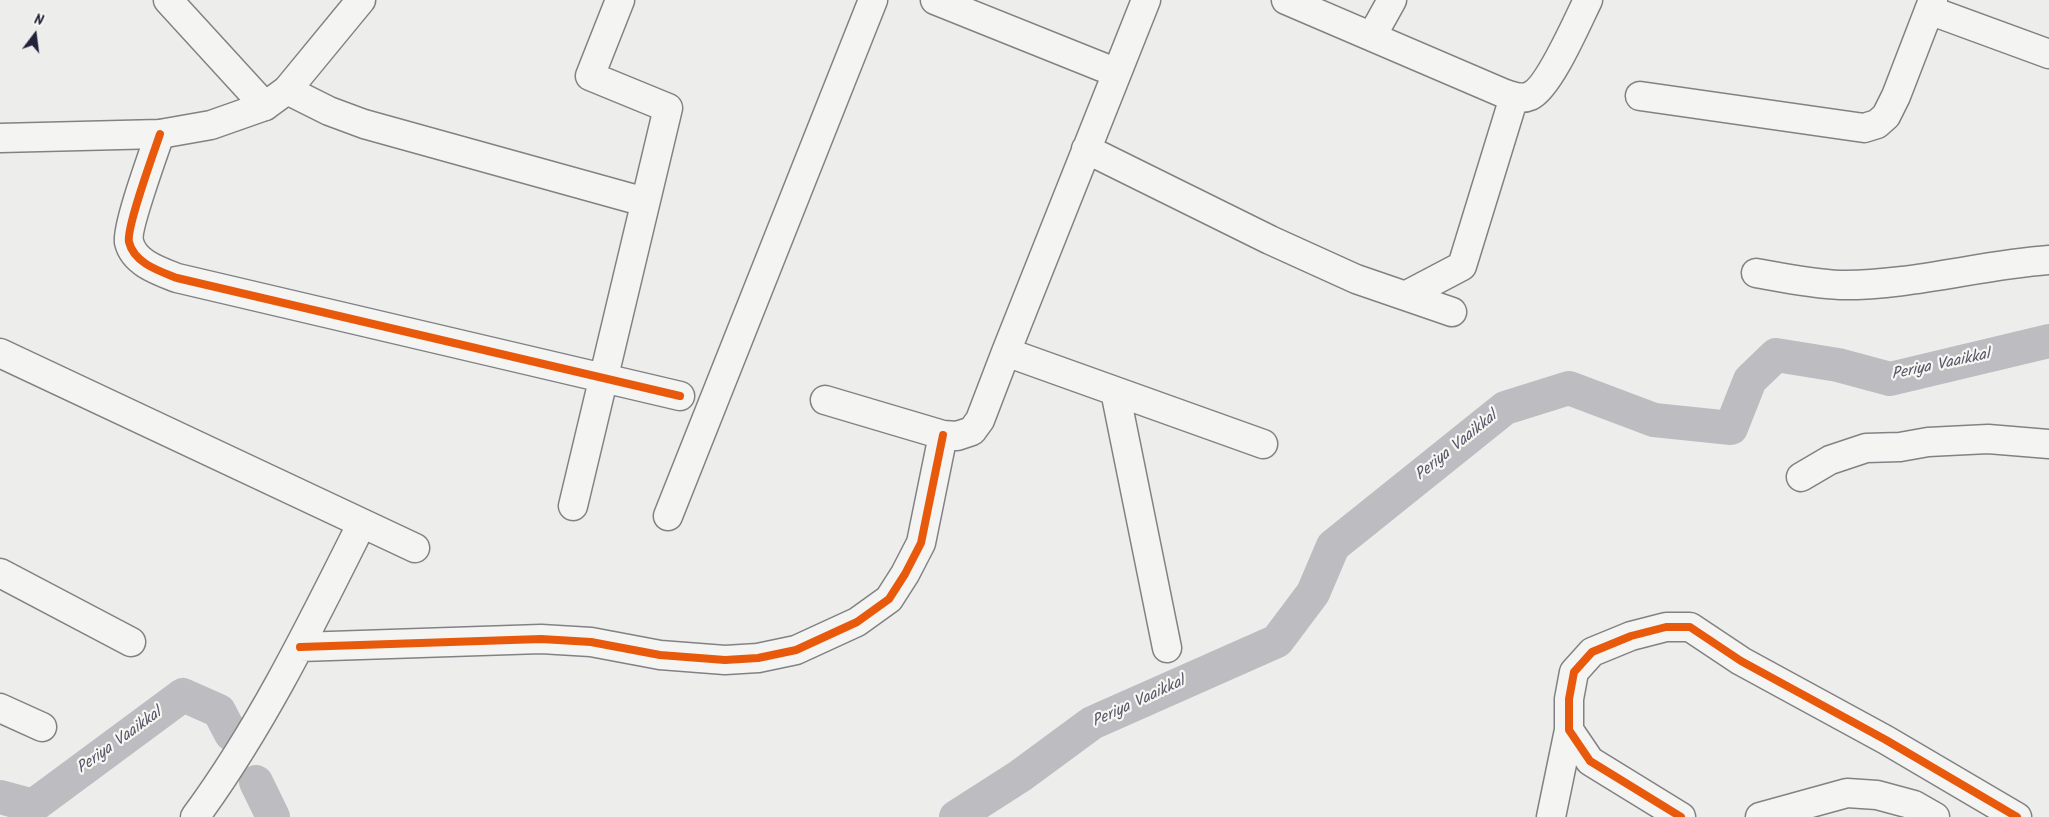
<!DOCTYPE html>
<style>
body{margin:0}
#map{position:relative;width:2049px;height:817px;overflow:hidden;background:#ededec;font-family:Kalam,sans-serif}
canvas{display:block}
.north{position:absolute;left:10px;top:10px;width:50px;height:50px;-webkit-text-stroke:4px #f6f6f2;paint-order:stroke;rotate:15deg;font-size:14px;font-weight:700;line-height:20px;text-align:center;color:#22223b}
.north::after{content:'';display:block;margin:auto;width:18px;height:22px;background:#22223b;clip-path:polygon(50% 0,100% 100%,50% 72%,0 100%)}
</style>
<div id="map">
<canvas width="2049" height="817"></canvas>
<div class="north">N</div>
</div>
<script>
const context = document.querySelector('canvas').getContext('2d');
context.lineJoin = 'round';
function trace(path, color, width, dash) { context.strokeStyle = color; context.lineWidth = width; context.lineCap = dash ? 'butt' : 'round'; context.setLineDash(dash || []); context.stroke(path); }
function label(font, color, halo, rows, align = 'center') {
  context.font = font + ' Kalam,sans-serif'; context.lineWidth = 4.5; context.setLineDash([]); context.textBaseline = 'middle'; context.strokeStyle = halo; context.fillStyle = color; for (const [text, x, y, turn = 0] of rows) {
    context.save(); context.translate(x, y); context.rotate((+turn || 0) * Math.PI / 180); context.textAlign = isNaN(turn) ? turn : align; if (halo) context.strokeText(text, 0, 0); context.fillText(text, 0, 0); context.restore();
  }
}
trace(new Path2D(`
 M 256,782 L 273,817
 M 0,797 L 33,806 L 183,695 L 219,711 L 231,734
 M 956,817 L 1020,776 L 1092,723 L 1277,641 L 1313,593 L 1333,546 L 1505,408 L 1569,388 L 1654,420 L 1731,428 L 1750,380 L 1776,355 L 1838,365 L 1890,379 L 2049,341`), '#bcbcc1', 34);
const street = new Path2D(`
 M 168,0 L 265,106
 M 935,0 L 1117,73
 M 1286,0 L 1503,93 C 1511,96 1521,100 1530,96 C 1549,88 1578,20 1588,0
 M 1929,10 L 2049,54
 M 1372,36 L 1392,0
 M 287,90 L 329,111 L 364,124 L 645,202
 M 1640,96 L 1864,128 L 1877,124 L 1886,116 L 1896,96 L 1933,0
 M 160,134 C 154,152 126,228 129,242 C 134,263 159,271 177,278 L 680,396
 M 1086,149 L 1270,240 L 1356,279 L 1452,312
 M 1756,273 C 1784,278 1812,284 1840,285 C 1909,286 1980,265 2049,260
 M 1405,296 L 1462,266 L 1514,97
 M 1006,352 L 1263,444
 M 0,353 L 415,548
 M 1115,391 L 1167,648
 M 825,400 L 943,435 L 957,436 L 972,431 L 980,420 L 1006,352 L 1146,0
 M 1801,477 L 1830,460 L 1866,448 L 1900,447 L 1928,442 L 1988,439 L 2049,444
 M 573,506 L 668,108 L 590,76 L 620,0
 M 668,516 L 873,0
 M 0,573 L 131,642
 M 300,647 L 541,639 L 591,642 L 660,655 L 725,660 L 758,658 L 796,650 L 857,622 L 889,599 L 905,574 L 921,543 L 943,435
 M 0,708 L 42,727
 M 195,817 C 262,726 312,623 362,523
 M 1551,817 L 1569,730
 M 1681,817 L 1590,761 L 1569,730 L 1569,699 L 1574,672 L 1592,652 L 1631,636 L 1666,627 L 1690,627 L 1741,661 L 1886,740 L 2017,817
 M 1760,817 L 1847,793 L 1877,795 L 1914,805 L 1935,817`);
const secondary = new Path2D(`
 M 0,138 L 160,134 L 211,125 L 265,106 L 287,90 L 361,0`);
trace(street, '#828286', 31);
trace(secondary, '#828286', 31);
trace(street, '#f4f4f2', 28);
trace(secondary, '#f4f4f2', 28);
trace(new Path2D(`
 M 160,134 C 154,152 126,228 129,242 C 134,263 159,271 177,278 L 680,396
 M 300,647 L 541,639 L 591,642 L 660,655 L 725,660 L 758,658 L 796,650 L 857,622 L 889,599 L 905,574 L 921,543 L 943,435
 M 1681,817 L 1590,761 L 1569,730 L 1569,699 L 1574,672 L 1592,652 L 1631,636 L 1666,627 L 1690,627 L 1741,661 L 1886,740 L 2017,817`), '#e8590c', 8);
label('italic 16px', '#575769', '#f6f6f2', [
 ["Periya Vaaikkal",1941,366,-12],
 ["Periya Vaaikkal",1457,447,-39],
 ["Periya Vaaikkal",1139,703,-25],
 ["Periya Vaaikkal",120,742,-36]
]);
</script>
